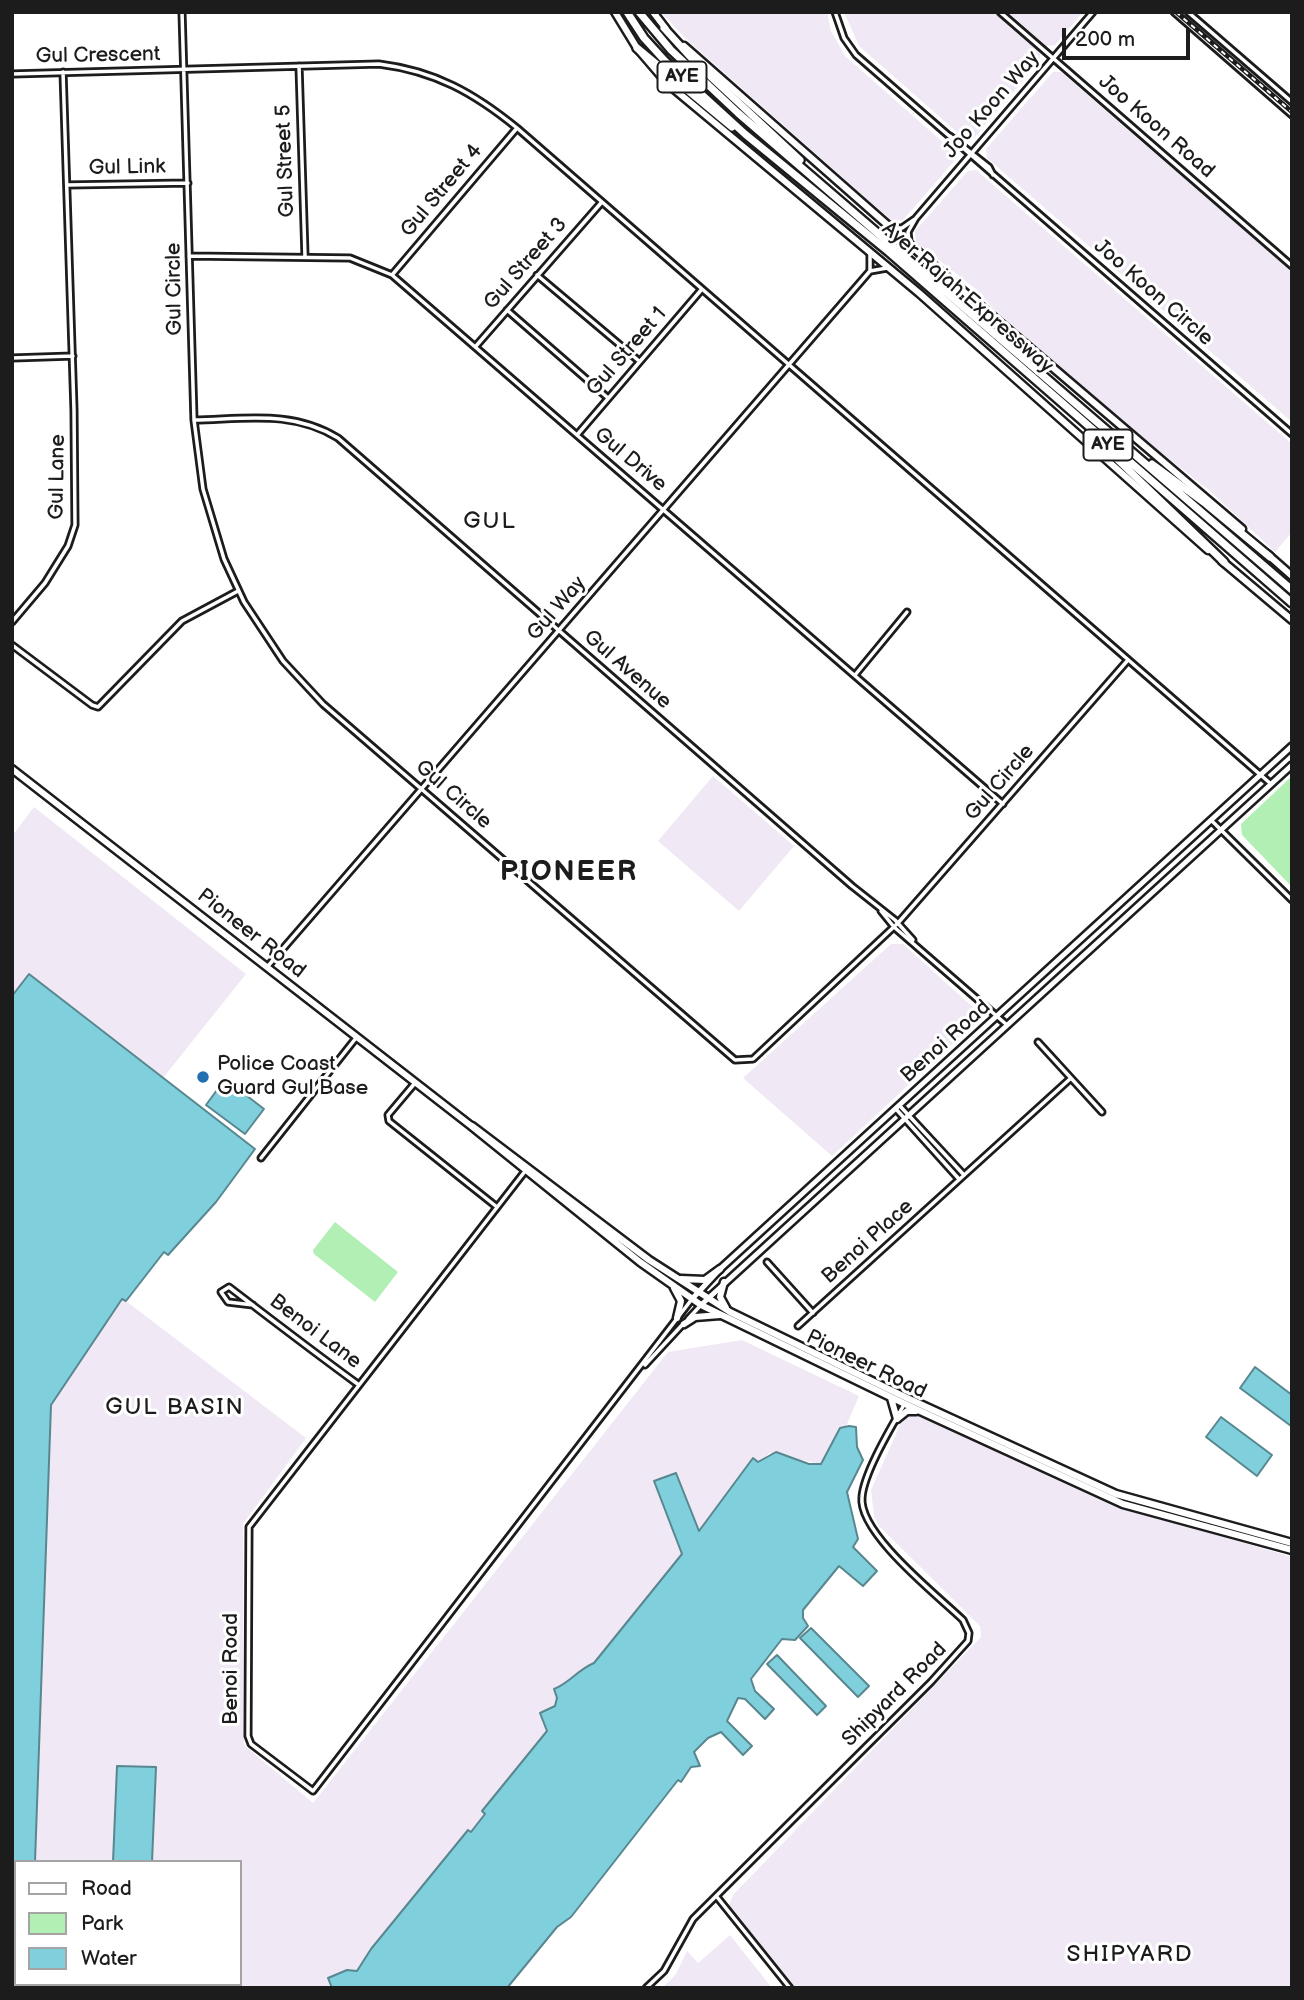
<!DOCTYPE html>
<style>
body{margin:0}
#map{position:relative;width:1304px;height:2000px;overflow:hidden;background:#fff;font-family:"Balsamiq Sans",sans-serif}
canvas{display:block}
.frame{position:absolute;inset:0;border:14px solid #1c1c1c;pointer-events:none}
.legend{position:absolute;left:14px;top:1860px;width:228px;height:126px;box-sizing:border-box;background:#fff;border:2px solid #a4a4a4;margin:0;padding:9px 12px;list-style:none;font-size:21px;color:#1c1c1c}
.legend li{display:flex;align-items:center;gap:14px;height:35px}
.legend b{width:35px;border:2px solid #a4a4a4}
.scale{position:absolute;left:1062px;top:28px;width:128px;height:32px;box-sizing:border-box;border:4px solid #1c1c1c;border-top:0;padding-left:9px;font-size:21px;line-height:24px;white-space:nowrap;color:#1c1c1c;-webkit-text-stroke:5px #fff;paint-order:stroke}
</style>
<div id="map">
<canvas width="1304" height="2000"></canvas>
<div class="frame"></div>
<ul class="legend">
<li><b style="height:9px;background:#fff"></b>Road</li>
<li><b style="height:19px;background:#b2efb5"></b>Park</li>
<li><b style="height:19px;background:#80cfdc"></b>Water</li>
</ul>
<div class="scale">200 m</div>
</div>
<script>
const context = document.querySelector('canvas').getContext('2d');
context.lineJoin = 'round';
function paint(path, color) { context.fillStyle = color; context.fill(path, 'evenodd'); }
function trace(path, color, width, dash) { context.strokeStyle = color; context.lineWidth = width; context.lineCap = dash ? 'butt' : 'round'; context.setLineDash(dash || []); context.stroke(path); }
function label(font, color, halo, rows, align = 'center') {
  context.font = font + ' "Balsamiq Sans",sans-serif'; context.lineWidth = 6; context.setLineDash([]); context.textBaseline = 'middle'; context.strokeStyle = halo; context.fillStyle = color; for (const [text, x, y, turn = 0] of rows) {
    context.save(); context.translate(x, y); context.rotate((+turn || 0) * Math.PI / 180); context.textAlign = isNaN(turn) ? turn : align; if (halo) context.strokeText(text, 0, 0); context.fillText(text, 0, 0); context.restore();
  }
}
paint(new Path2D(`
 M 661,12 L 827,12 L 831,31 L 845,56 L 954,152 L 955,160 L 903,220 L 892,221 L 686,39 Z
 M 844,12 L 993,12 L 1040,53 L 1040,61 L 974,138 L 965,139 L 859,46 Z
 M 1008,12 L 1083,12 L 1055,45 L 1046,46 Z
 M 1053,72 L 1061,72 L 1292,272 L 1292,422 L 987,158 L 986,149 Z
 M 976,170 L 1292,444 L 1292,532 L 1275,552 L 1210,491 L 1136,433 L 994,309 L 978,291 L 916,242 L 915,231 L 968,171 Z
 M 713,776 L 794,846 L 739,911 L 658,841 Z
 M 34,807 L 246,974 L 163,1078 L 29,974 L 12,996 L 12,836 Z
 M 891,944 L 903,944 L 977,1011 L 977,1021 L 832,1156 L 743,1078 Z
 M 122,1298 L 306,1438 L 243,1524 L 244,1745 L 313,1803 L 668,1352 L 742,1340 L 859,1396 L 845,1429 L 840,1428 L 821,1464 L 770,1453 L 758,1462 L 753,1459 L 682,1554 L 594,1663 L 582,1668 L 568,1684 L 557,1698 L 547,1730 L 482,1811 L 485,1814 L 471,1832 L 467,1830 L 371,1949 L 357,1972 L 328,1978 L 332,1988 L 148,1988 L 148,1984 L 240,1984 L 240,1862 L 152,1862 L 156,1767 L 117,1766 L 113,1862 L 35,1862 L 51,1405 Z
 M 914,1414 L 1122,1507 L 1292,1557 L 1292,1988 L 793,1988 L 728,1907 L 733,1895 L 981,1637 L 980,1626 L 879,1526 L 874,1516 L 871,1490 L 904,1416 Z
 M 730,1935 L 772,1988 L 662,1988 L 676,1974 L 687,1951 L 698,1963 Z`), '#f0e8f5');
paint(new Path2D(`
 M 1292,776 L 1292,887 L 1242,835 L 1241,824 Z
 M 335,1222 L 398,1272 L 375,1302 L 314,1254 L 313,1250 Z`), '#b2efb5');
const water = new Path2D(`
 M 29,974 L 255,1149 L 216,1202 L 168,1255 L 164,1252 L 126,1301 L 122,1299 L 51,1405 L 35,1862 L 16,1862 L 16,1984 L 148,1984 L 148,1988 L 12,1988 L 12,996 Z
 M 225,1079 L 264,1109 L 245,1134 L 206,1105 Z
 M 1255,1367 L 1292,1395 L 1291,1426 L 1240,1388 Z
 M 1221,1417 L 1272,1455 L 1257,1476 L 1206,1437 Z
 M 849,1426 L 856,1427 L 857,1447 L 863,1460 L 847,1492 L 858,1539 L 853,1547 L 877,1571 L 863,1586 L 839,1566 L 803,1610 L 803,1618 L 808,1626 L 795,1640 L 782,1639 L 751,1679 L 755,1691 L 774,1709 L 765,1719 L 745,1699 L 738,1698 L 727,1721 L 752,1746 L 743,1755 L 721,1732 L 708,1738 L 694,1752 L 700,1766 L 691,1767 L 681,1782 L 678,1780 L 571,1917 L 557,1927 L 507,1988 L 332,1988 L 328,1978 L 347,1970 L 357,1971 L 371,1949 L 468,1830 L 471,1832 L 485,1814 L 482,1811 L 547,1731 L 540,1713 L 555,1706 L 557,1698 L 554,1689 C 570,1683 577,1670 594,1663 L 682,1554 L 654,1481 L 676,1473 L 699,1531 L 753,1458 L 758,1462 L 776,1452 L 809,1464 L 821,1464 L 840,1428 Z
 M 811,1628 L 869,1686 L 858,1697 L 800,1638 Z
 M 777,1655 L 826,1706 L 817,1715 L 767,1664 Z
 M 117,1766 L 156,1767 L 152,1862 L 113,1862 Z`);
paint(water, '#80cfdc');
trace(water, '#58878f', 2);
const street = new Path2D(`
 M 182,12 L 194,420 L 203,489 L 224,559 L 244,602 L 283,661 L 323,704 L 735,1060 L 753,1059 L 898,923 L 1128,660
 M 835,12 L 844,38 L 856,55 L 1292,434
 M 1000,12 L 1292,266
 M 1174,12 L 1292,115
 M 1188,12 L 1292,102
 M 299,66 L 305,256
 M 12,74 L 379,64 C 435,71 474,93 517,128 L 1271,784
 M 950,136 L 989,167 L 993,175
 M 67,185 L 188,183
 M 894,228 L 902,228 L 915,219
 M 909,242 L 908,232 L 916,218 L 1093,12
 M 870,253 L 870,271
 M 189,256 L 350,258 L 392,275 L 1003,804
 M 392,275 L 517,128
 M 537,275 L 639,361
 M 507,310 L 608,398
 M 476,346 L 601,203
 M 12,358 L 73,356
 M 194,420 C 246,419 293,410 338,438 L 852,886 L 895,920 L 913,940
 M 577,435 L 702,289
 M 12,622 L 45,583 L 68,546 L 75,525 L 74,410 L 63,72
 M 12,645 L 92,705 L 98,707 L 182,621 L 238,591
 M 855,675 L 907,612
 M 1212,821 L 1292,900
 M 881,911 L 894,927 L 1007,1025
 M 268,966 L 870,271 L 887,268
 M 1038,1042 L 1102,1112
 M 415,1083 L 388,1115 L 389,1121 L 497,1207
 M 900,1106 L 964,1175
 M 896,1109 L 959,1179
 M 261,1158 L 356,1038
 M 526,1170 L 249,1527 L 248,1736 L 251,1744 L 313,1791 L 692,1299
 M 767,1262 L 813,1313
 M 253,1305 L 228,1302 L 221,1292 L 229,1287 C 272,1320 315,1353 359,1385
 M 688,1319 L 701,1305
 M 798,1326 L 1071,1078
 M 645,1365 L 683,1324
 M 717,1897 L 790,1988
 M 646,1988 L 664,1971 L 693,1919 L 931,1682 L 968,1641 L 969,1633 L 963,1620 C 937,1595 858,1533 862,1497 C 864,1472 892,1426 905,1403`);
const secondary = new Path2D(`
 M 692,1299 L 720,1269 L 1292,746
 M 701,1305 L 1292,765`);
const primary = new Path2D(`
 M 615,12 L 637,48 L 668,84 L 919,293 L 1208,550
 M 653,12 L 666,29
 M 684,46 L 949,279 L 1242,529
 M 1267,554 L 1292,576
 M 1222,561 L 1292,620
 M 12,769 L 470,1125 L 640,1262 L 701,1305 L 905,1404 L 1123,1504 L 1292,1550
 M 472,1126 L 649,1260 L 730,1312 L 907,1398 L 1116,1494 L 1292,1543
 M 681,1279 L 705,1280 L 720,1269
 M 724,1282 L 720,1297 L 726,1308
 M 674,1288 L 681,1301 L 677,1318
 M 684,1324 L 695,1317 L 720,1315
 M 891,1398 L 897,1419
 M 897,1419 L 907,1411 L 916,1411`);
const highway = new Path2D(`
 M 627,12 L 644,38 L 665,61 L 745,134 L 889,252 L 1292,603
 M 639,12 L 671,50 L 738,113 L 1292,590
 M 664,28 L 695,62 L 800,160
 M 637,48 L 732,127
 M 1114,456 L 1224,562
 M 1152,464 L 1206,504 L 1270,557`);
trace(street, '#1c1c1c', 9);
trace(secondary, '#1c1c1c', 10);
trace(primary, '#1c1c1c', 11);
trace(highway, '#1c1c1c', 12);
trace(street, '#fff', 3.5);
trace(secondary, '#fff', 5);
trace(primary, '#fff', 6);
trace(highway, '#fff', 7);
const rail = new Path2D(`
 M 1176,12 L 1292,112`);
trace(rail, '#1c1c1c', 4.5);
trace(rail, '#fff', 2, [5]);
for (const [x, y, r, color] of [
 [203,1077,7,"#1f6fb2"]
]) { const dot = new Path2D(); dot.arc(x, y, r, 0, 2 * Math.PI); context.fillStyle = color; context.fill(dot); trace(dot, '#fff', 2.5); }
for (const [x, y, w] of [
 [682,77,49],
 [1108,445,49]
]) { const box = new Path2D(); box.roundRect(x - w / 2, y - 15.5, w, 31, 5); context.fillStyle = '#fff'; context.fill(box); trace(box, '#1c1c1c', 2); }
label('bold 19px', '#1c1c1c', null, [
 ["AYE",682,77],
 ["AYE",1108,445]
]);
label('21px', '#1c1c1c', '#fff', [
 ["Gul Crescent",98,56,-1],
 ["Joo Koon Way",992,105,-49],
 ["Joo Koon Road",1156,127,41],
 ["Gul Street 5",286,161,-92],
 ["Gul Link",127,168,-1],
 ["Gul Street 4",442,191,-50],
 ["Gul Street 3",526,264,-49],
 ["Gul Circle",175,289,-91],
 ["Joo Koon Circle",1153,293,41],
 ["Ayer Rajah Expressway",967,298,41],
 ["Gul Street 1",627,352,-49],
 ["Gul Drive",630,460,40],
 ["Gul Lane",58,477,-89],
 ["Gul Way",557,609,-49],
 ["Gul Avenue",627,670,41],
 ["Gul Circle",1000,783,-49],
 ["Gul Circle",453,795,41],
 ["Pioneer Road",251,934,38],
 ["Benoi Road",946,1042,-42],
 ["Benoi Place",868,1242,-42],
 ["Benoi Lane",315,1332,37],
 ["Pioneer Road",866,1365,26],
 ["Benoi Road",232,1669,-90],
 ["Shipyard Road",895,1695,-45]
]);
label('21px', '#1c1c1c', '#fff', [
 ["Police Coast",217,1065],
 ["Guard Gul Base",217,1089]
], 'left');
context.letterSpacing = '2px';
label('23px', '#1c1c1c', '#fff', [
 ["GUL",490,522],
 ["GUL BASIN",175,1408],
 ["SHIPYARD",1130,1955]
]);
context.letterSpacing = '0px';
context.letterSpacing = '2px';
label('bold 28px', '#1c1c1c', '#fff', [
 ["PIONEER",569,873]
]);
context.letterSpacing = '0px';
</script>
